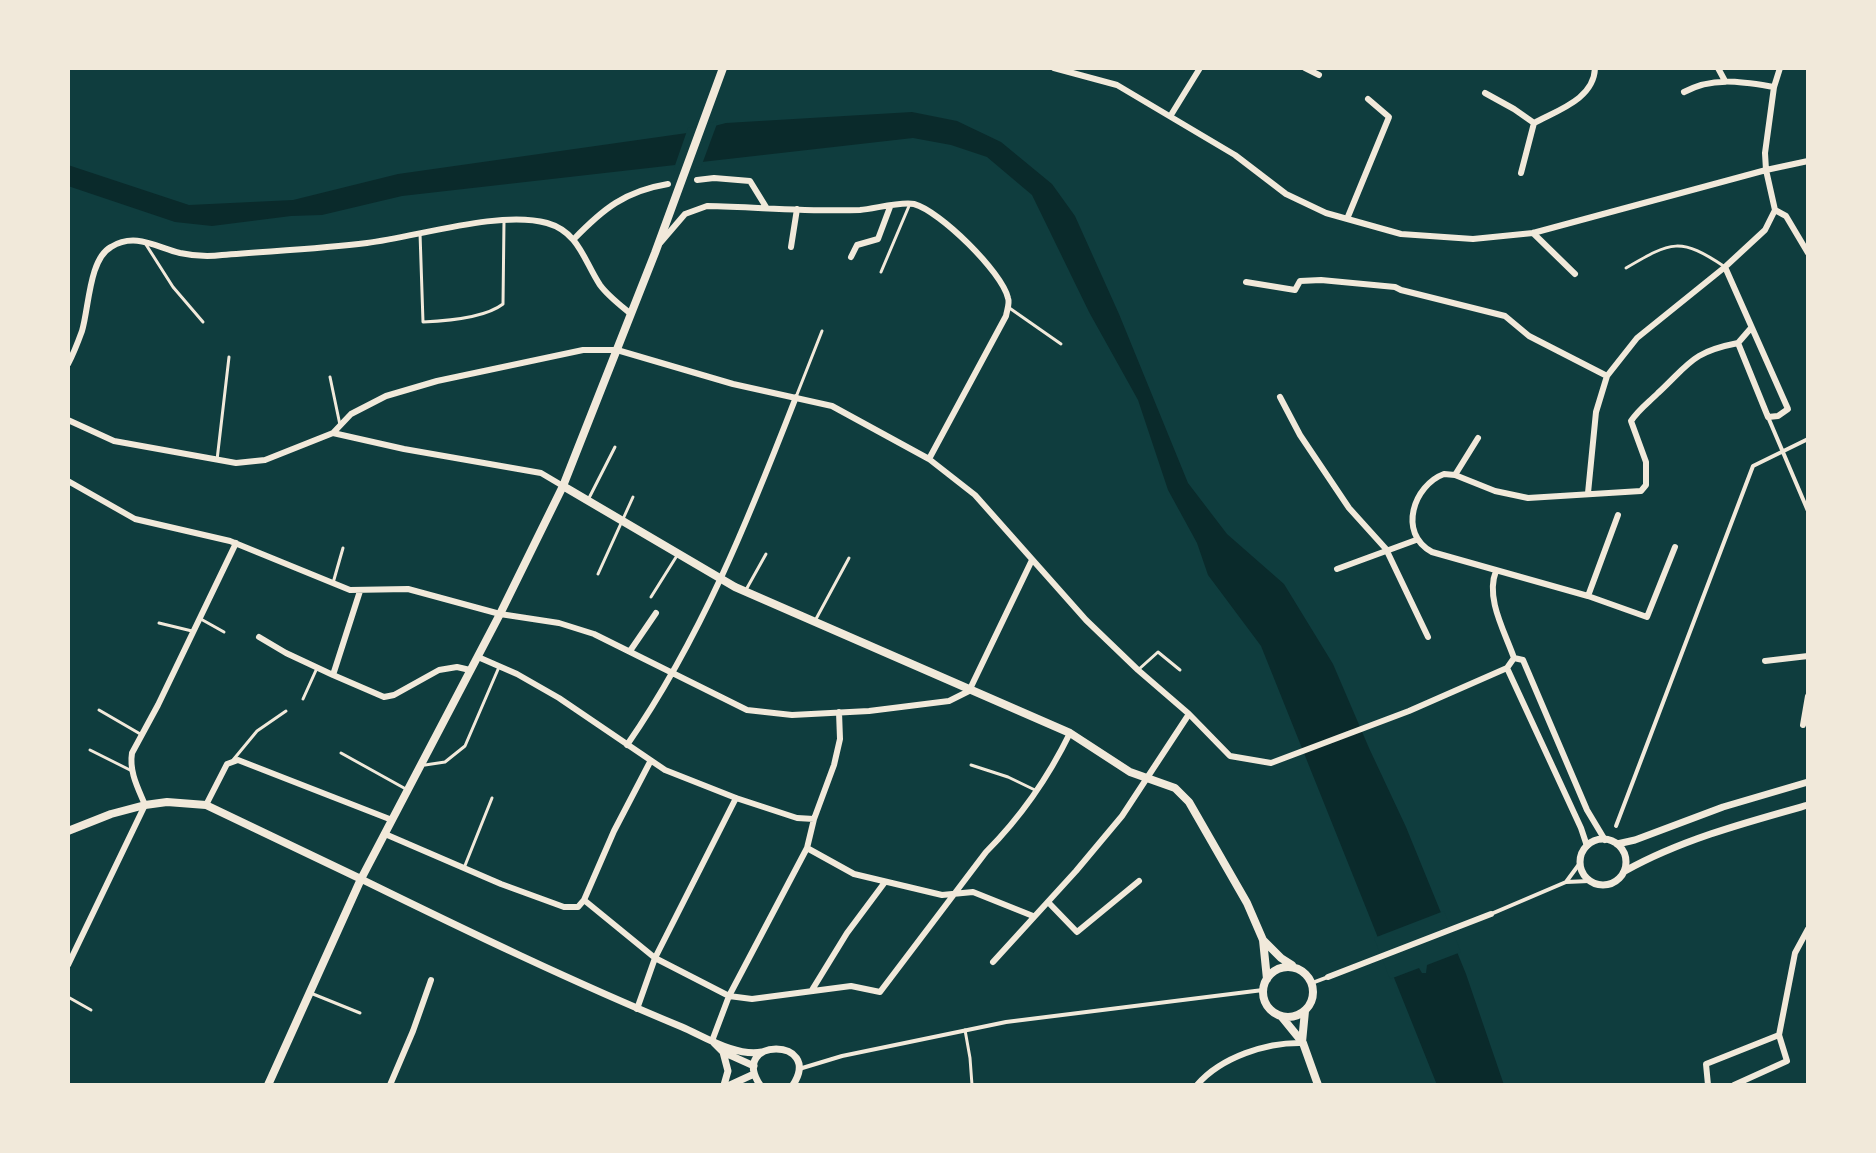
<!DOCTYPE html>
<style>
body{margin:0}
#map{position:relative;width:1876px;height:1153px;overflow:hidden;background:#0f3d3e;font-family:"Titillium Web",sans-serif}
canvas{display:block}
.frame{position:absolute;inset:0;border:70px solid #f1e9da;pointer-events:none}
</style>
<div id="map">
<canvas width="1876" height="1153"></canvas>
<div class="frame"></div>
</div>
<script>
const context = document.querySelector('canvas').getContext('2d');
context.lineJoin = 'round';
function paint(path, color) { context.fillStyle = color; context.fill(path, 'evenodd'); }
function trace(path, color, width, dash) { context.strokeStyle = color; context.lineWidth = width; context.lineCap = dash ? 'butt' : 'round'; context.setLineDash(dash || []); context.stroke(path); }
paint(new Path2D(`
 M 912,112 L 957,121 L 1001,142 L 1052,184 L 1075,216 L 1119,314 L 1188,483 L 1227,534 L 1284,584 L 1333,664 L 1369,748 L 1406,827 L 1466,974 L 1504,1085 L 1437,1085 L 1261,646 L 1208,575 L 1197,543 L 1168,490 L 1138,400 L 1089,312 L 1032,195 L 987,157 L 951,145 L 913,138 L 402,196 L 322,215 L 291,216 L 212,226 L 175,222 L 68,186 L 68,165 L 189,205 L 293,200 L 398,174 L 687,133 L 726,123 Z`), '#0a2a2b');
paint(new Path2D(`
 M 718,121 L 701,167 L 673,171 L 688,128 Z
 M 1444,911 L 1461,952 L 1427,965 L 1426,973 L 1422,973 L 1419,968 L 1390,979 L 1374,938 Z`), '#0f3d3e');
trace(new Path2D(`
 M 420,233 L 423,322 C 446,321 485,318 503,304 L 504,221
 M 145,243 L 173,287 L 203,322
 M 1626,268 C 1672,241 1680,237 1725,267
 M 881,272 L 909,206
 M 1008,307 L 1061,344
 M 330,377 L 340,425
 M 796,397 L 822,331
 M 217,460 L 229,357
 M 588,500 L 615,447
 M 598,574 L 633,497
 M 333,583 L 343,548
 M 747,588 L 766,554
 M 651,597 L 678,554
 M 199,618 L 224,632
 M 816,619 L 849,558
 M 159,623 L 192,631
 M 1138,670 L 1158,652 L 1180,670
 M 303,699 L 317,668
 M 99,710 L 142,735
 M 90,750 L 132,771
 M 341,753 L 404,788
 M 233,760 L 257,731 L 286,711
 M 425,765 L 445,762 L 465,746 L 499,667
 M 971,765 L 1008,777 L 1037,791
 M 464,868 L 492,798
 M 313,994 L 360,1013
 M 68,997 L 91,1010
 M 965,1030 L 970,1058 L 972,1085`), '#f1e9da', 3);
trace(new Path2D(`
 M 1768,417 L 1808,511
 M 1616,826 L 1753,466 L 1808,439
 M 1566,882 L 1580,863
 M 1491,914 L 1566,882 L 1589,881
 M 1312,983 L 1328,977
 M 799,1069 L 842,1056 L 1006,1022 L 1263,990`), '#f1e9da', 4);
trace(new Path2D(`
 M 1054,68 L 1117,85 L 1235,155 L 1286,194 L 1326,213 L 1401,234 L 1473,239 L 1533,233 L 1766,170 L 1808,161
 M 1305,68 L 1319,75
 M 1718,68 L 1725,81
 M 1684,92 C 1713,76 1743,82 1774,87
 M 1485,93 L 1514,109 L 1534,123
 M 1171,115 L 1200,68
 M 1521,173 L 1534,123 C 1558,110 1594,99 1595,68
 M 697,180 L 714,178 L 750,181 L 766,207
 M 1775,210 L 1786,216 L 1808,253
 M 1347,219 L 1389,117 L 1368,99
 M 1533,233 L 1575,274
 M 574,239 C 603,209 625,191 668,184
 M 661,242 L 685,214 L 707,206 C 758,207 809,212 860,210 C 874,209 901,201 914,204 C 940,211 1002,272 1008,298 C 1010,303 1007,310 1006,316 L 929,459
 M 791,247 L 797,209
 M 851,257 L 857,245 L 878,239 L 890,207
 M 1725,267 L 1788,409 L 1778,416 L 1768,417 L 1738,343 L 1751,328
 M 1246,282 L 1295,290 L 1300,281 L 1321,280 L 1395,287 L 1401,290 L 1505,316 L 1529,336 L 1607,376
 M 68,364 C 74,353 78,342 82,331 C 89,308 89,259 111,247 C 135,232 156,247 180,253 C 194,256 208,257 222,255 C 270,251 319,249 367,243 C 417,237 499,210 547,223 C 579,232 584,261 600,285 C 608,296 620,305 631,314
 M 1280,397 L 1300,435 L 1349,508 L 1386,549 L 1428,637
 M 68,420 L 114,441 L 236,463 L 265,460 L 333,433 L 404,449 L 541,473 L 563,486
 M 333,433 L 351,414 L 386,396 L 437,381 L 583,350 L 617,350 L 733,384 L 832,406 L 929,459 L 975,495 L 1086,620 L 1138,670 L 1189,714 L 1230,756 L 1271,763 L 1409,711 L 1507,668
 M 1455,475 L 1478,438
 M 68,481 L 135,519 L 230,541 L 350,590 L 408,589 L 500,614 L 559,623 L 594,634 L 747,710 L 792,715 L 869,711 L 949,701 L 969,691 L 1032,560
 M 1588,493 L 1596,412 L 1607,376 L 1637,338 L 1725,267 L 1765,230 L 1775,210 L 1766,170 L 1765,153 L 1774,87 L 1780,68
 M 1675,547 L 1647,617 L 1588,596 L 1432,552 C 1397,533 1414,485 1444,474 L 1455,475 L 1495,491 L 1528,498 L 1641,491 L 1646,485 L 1646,462 L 1631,421 C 1639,409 1648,403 1658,393 C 1690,363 1692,352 1738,343
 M 1337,569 L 1416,540
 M 1496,571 C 1485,598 1505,632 1514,658
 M 360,591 L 333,675 L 384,697 L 394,695 L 439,670 L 457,667 L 470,670
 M 1588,596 L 1618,515
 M 259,637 L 286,653 L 333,675
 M 630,651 L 656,613
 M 478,657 L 517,674 L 559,698 L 665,770 L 736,798 L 797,818 L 814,819
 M 1765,661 L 1808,656
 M 1803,725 L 1808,696
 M 627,745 C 701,638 749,518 796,397
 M 206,805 L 227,764 L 238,760 L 392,820
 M 385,834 L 501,884 L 564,907 L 578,907 L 584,900 L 614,831 L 650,762
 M 1587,846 L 1581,828 L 1507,668 L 1514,658 L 1523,660 L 1587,810 L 1605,840
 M 807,848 L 854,874 L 942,895 L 973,892 L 1033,916
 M 584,900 L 655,958 L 729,996 L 752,999 L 851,986 L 880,992 L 986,852 C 1021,817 1048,778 1070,733
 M 1048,902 L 1077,932 L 1139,881
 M 993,962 L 1076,871 L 1122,816 L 1189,714
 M 68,965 L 145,805 C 138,788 129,772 132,753 L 158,705 L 236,543
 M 1328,977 L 1491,914
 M 812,990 L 847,933 L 885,882
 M 637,1009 L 655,958 L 736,798
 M 712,1041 L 729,996 L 807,848 L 814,819 L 834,765 L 840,739 L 839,712
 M 390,1085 L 413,1031 L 431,980
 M 1197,1085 C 1221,1057 1267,1042 1303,1043
 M 1708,1085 L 1706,1064 L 1779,1035
 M 1734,1085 L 1787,1061 L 1779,1035 L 1795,953 L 1808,929`), '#f1e9da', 6);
trace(new Path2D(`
 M1580 862a23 23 0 1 1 46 0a23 23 0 1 1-46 0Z
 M 1617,844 L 1635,840 L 1723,807 L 1808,782
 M 1625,871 C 1680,840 1747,822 1808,805
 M 361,879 C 467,931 573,982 682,1027 C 705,1037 736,1057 762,1052
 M 714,1043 L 723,1052 L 754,1066
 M 723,1052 L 728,1071 L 724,1085
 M 730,1085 L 754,1074
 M 760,1085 C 728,1037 824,1037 793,1085`), '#f1e9da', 7);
trace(new Path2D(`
 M 563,486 L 735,587 L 1070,733 L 1130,772 L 1175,788 L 1189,802 L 1247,903 L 1263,940 L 1267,979
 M 68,831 L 111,814 L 145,805 L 167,802 L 206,805 L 361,879
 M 1263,940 L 1281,958 L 1292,965
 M1263 992a25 25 0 1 1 50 0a25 25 0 1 1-50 0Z
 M 1281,1016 L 1303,1043 L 1318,1085
 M 1302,1042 L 1305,1011
 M 268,1085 L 361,879 L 500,614 L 563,486 L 655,253 L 723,68`), '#f1e9da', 8);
</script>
